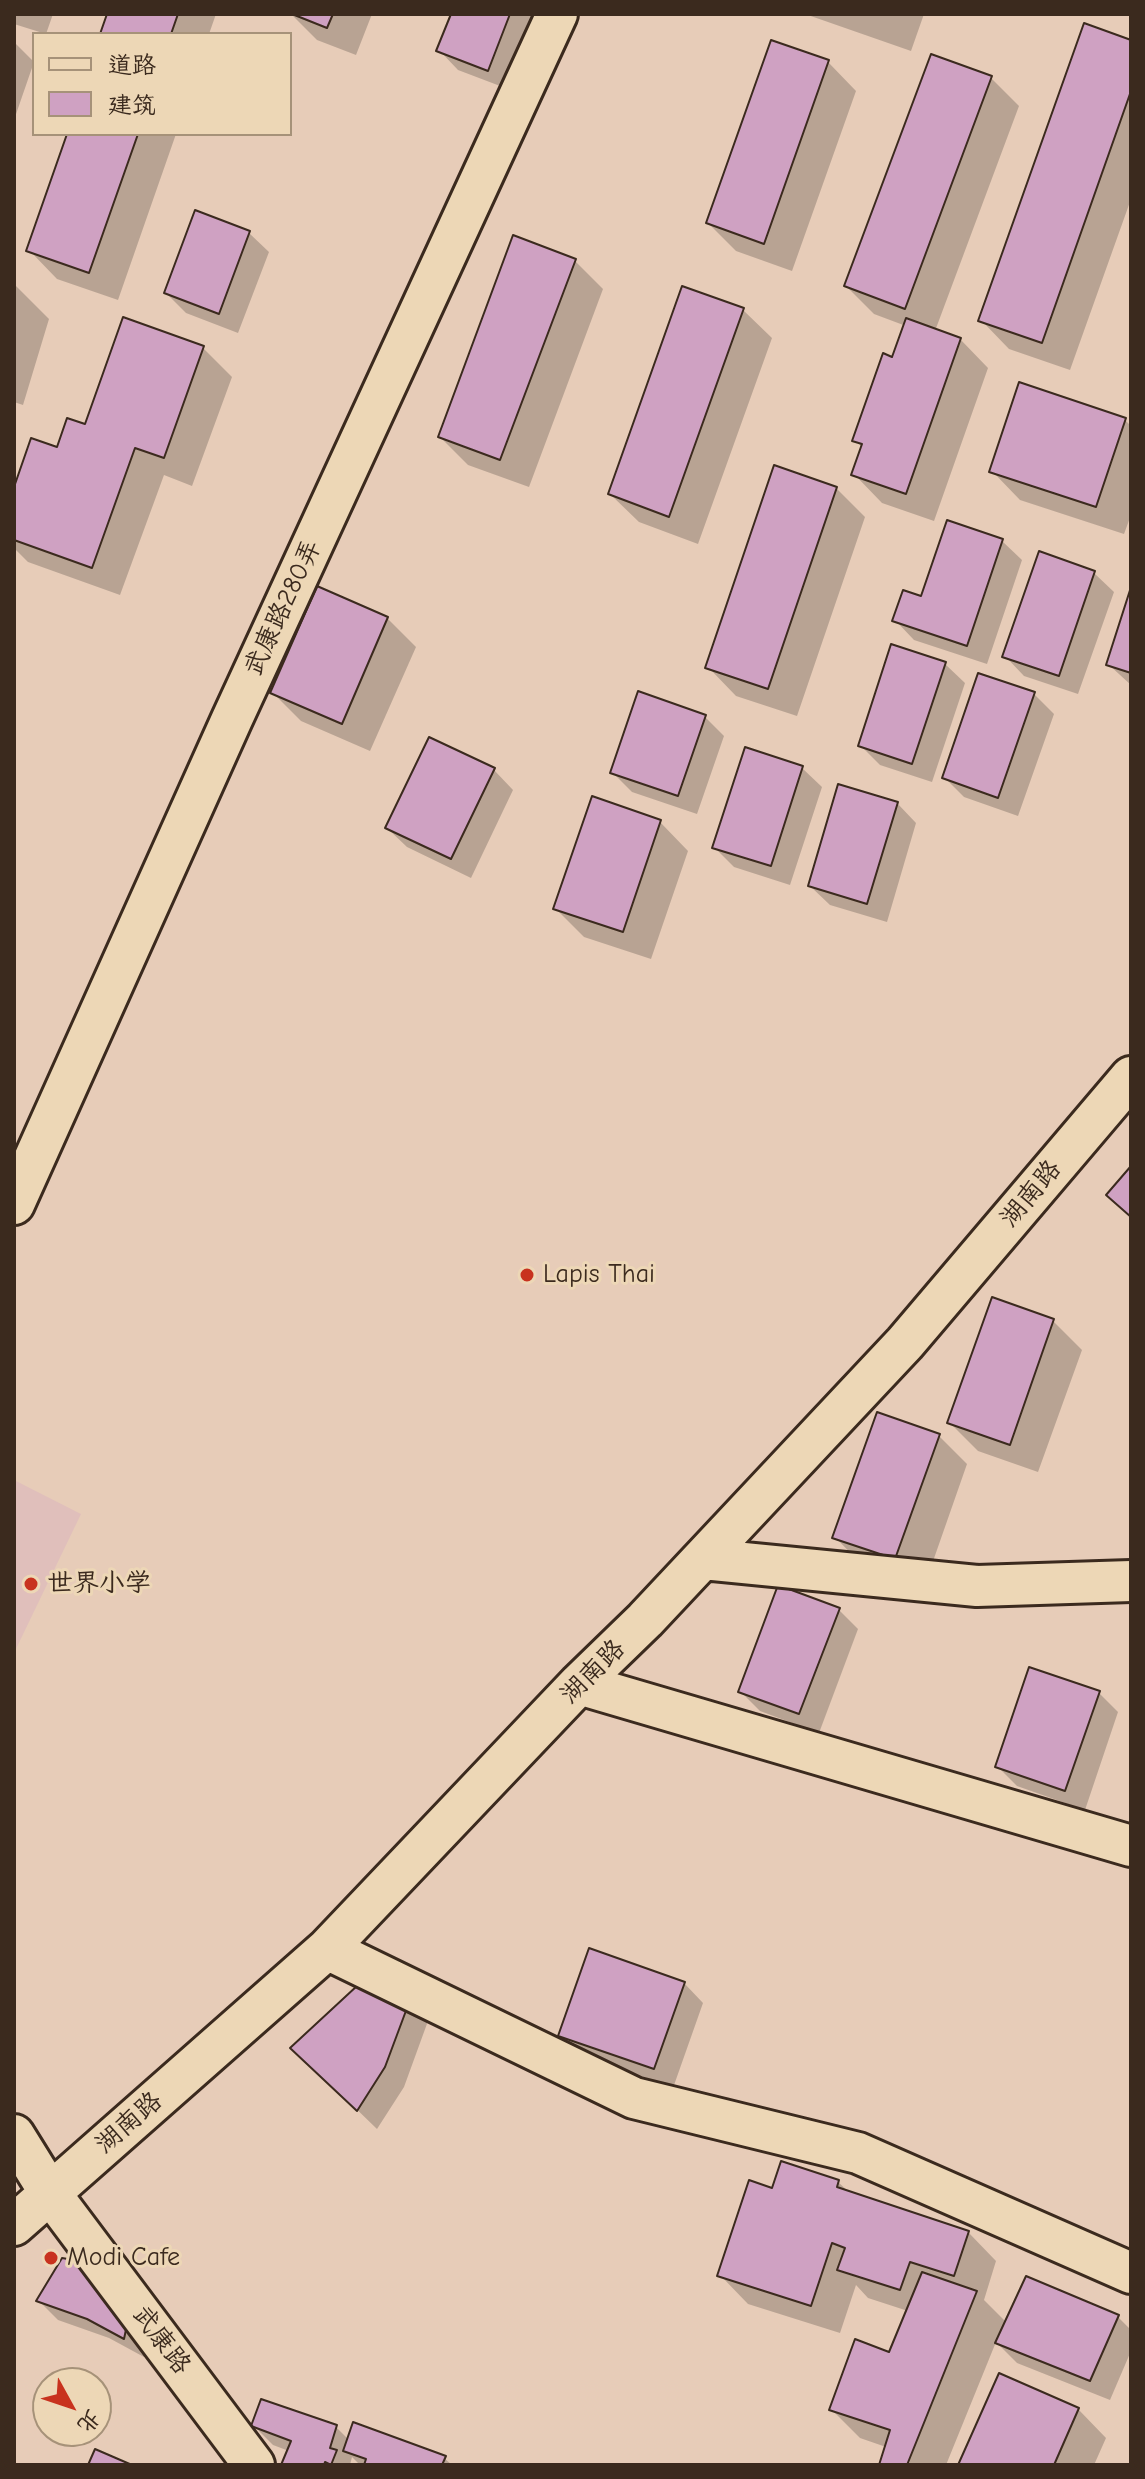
<!DOCTYPE html>
<meta charset="utf-8">
<style>
body{margin:0}
#map{position:relative;width:1145px;height:2479px;overflow:hidden;background:#e7ccb8;font-family:"Comic Neue","LXGW WenKai TC",sans-serif}
canvas{display:block}
.frame{position:absolute;inset:0;border:16px solid #3b2a1e;pointer-events:none}
.legend{position:absolute;left:32px;top:32px;width:260px;height:104px;box-sizing:border-box;background:#edd7b6;border:2px solid #a69279;margin:0;padding:10px 14px;list-style:none;font-size:24px;color:#3b2a1e}
.legend li{display:flex;align-items:center;gap:16px;height:40px}
.legend b{width:40px;border:2px solid #a69279}
.north{position:absolute;left:32px;top:2367px;width:80px;height:80px;box-sizing:border-box;background:#edd7b6;border:2px solid #a69279;border-radius:50%;rotate:130deg;font-size:22px;font-weight:700;line-height:32px;text-align:center;color:#3b2a1e}
.north::after{content:'';display:block;margin:auto;width:28px;height:36px;background:#c8321e;clip-path:polygon(50% 0,100% 100%,50% 72%,0 100%)}
</style>
<div id="map">
<canvas width="1145" height="2479"></canvas>
<div class="frame"></div>
<ul class="legend">
<li><b style="height:10px;background:#edd7b6"></b>道路</li>
<li><b style="height:22px;background:#cfa1c2"></b>建筑</li>
</ul>
<div class="north">北</div>
</div>
<script>
const context = document.querySelector('canvas').getContext('2d');
context.lineJoin = 'round';
function paint(path, color) { context.fillStyle = color; context.fill(path, 'evenodd'); }
function trace(path, color, width, dash) { context.strokeStyle = color; context.lineWidth = width; context.lineCap = dash ? 'butt' : 'round'; context.setLineDash(dash || []); context.stroke(path); }
function label(font, color, halo, rows, align = 'center') {
  context.font = font + ' "Comic Neue","LXGW WenKai TC",sans-serif'; context.lineWidth = 6; context.setLineDash([]); context.textBaseline = 'middle'; context.strokeStyle = halo; context.fillStyle = color; for (const [text, x, y, turn = 0] of rows) {
    context.save(); context.translate(x, y); context.rotate((+turn || 0) * Math.PI / 180); context.textAlign = isNaN(turn) ? turn : align; if (halo) context.strokeText(text, 0, 0); context.fillText(text, 0, 0); context.restore();
  }
}
paint(new Path2D(`
 M 14,1480 L 81,1514 L 14,1653 Z`), '#e0bfbb');
paint(new Path2D(`
 M 14,14 L 53,14 L 46,34 L 14,24 Z
 M 109,14 L 216,14 L 209,34 L 102,34 Z
 M 291,14 L 372,14 L 356,55 L 317,40 Z
 M 453,14 L 537,14 L 508,89 L 458,70 L 439,50 Z
 M 805,14 L 924,14 L 911,51 Z
 M 14,42 L 34,62 L 14,120 Z
 M 1131,42 L 1131,199 L 1070,370 L 1009,349 L 981,320 Z
 M 828,62 L 856,91 L 792,271 L 736,251 L 708,223 Z
 M 991,78 L 1019,106 L 935,331 L 960,339 L 988,368 L 934,521 L 882,503 L 854,474 L 863,448 L 855,440 L 894,360 L 906,326 L 874,314 L 846,286 Z
 M 70,134 L 176,134 L 118,300 L 57,279 L 29,250 Z
 M 249,233 L 269,252 L 238,333 L 186,313 L 166,293 Z
 M 575,261 L 603,289 L 529,487 L 468,465 L 440,437 Z
 M 14,284 L 49,319 L 23,405 L 14,402 Z
 M 743,310 L 772,338 L 698,544 L 639,522 L 610,494 Z
 M 203,348 L 232,377 L 192,486 L 164,475 L 120,595 L 28,562 L 14,548 L 14,493 L 58,449 Z
 M 1125,420 L 1131,426 L 1131,515 L 1124,534 L 1020,500 L 992,471 Z
 M 836,488 L 865,517 L 797,716 L 736,696 L 708,667 Z
 M 1002,541 L 1022,560 L 987,664 L 914,640 L 895,620 Z
 M 1094,573 L 1114,592 L 1078,694 L 1024,676 L 1005,656 Z
 M 1131,594 L 1131,685 L 1108,664 Z
 M 387,618 L 416,647 L 370,751 L 301,721 L 272,692 Z
 M 945,664 L 965,683 L 932,782 L 880,765 L 860,745 Z
 M 980,675 L 1034,694 L 1054,714 L 1018,816 L 964,797 L 944,777 Z
 M 705,717 L 724,736 L 697,814 L 632,792 L 612,772 Z
 M 802,768 L 822,787 L 790,885 L 734,867 L 714,847 Z
 M 494,770 L 513,790 L 471,878 L 407,847 L 387,828 Z
 M 897,803 L 916,823 L 887,922 L 830,905 L 810,886 Z
 M 660,822 L 688,851 L 651,959 L 584,937 L 555,908 Z
 M 1053,1321 L 1082,1350 L 1038,1472 L 978,1451 L 950,1423 Z
 M 938,1435 L 967,1464 L 924,1587 L 863,1566 L 835,1537 Z
 M 838,1609 L 858,1629 L 819,1733 L 760,1711 L 740,1691 Z
 M 1099,1693 L 1118,1712 L 1085,1810 L 1017,1786 L 997,1766 Z
 M 684,1983 L 703,2003 L 673,2088 L 579,2055 L 560,2035 Z
 M 409,2002 L 428,2021 L 404,2087 L 377,2129 L 313,2067 Z
 M 838,2182 L 850,2193 L 968,2232 L 996,2261 L 984,2300 L 1007,2323 L 1118,2317 L 1131,2330 L 1131,2351 L 1110,2400 L 1017,2363 L 996,2342 L 946,2465 L 881,2465 L 886,2447 L 860,2438 L 831,2409 L 890,2354 L 908,2311 L 868,2298 L 856,2285 L 840,2333 L 748,2304 L 720,2275 L 774,2190 Z
 M 38,2300 L 150,2327 L 144,2357 L 109,2338 L 58,2320 Z
 M 1078,2409 L 1106,2438 L 1094,2465 L 961,2465 Z
 M 253,2425 L 336,2427 L 349,2440 L 444,2458 L 452,2465 L 360,2465 L 352,2457 L 350,2465 L 283,2465 L 289,2451 L 273,2445 Z`), '#0003');
const building = new Path2D(`
 M 107,14 L 178,14 L 171,34 L 100,34 Z
 M 292,14 L 333,14 L 327,28 Z
 M 451,14 L 510,14 L 488,71 L 436,51 Z
 M 1084,23 L 1131,40 L 1131,91 L 1042,343 L 978,321 Z
 M 771,40 L 829,60 L 764,244 L 706,223 Z
 M 931,54 L 992,76 L 905,309 L 844,286 Z
 M 67,134 L 138,134 L 89,273 L 26,251 Z
 M 195,210 L 250,231 L 219,314 L 164,293 Z
 M 513,235 L 576,259 L 500,460 L 438,437 Z
 M 682,286 L 744,308 L 669,517 L 608,494 Z
 M 123,317 L 204,346 L 164,458 L 135,448 L 92,568 L 14,540 L 14,487 L 31,438 L 57,447 L 67,418 L 85,424 Z
 M 906,318 L 961,338 L 906,494 L 851,475 L 862,444 L 852,441 L 883,353 L 892,357 Z
 M 1019,382 L 1126,418 L 1096,507 L 989,472 Z
 M 774,465 L 837,487 L 768,689 L 705,668 Z
 M 947,520 L 1003,539 L 967,646 L 892,621 L 903,590 L 921,596 Z
 M 1039,551 L 1095,571 L 1059,676 L 1002,657 Z
 M 317,586 L 388,617 L 342,724 L 270,693 Z
 M 1131,587 L 1131,673 L 1106,665 Z
 M 891,644 L 946,662 L 912,764 L 858,746 Z
 M 978,673 L 1035,692 L 998,798 L 942,778 Z
 M 638,691 L 706,715 L 678,796 L 610,773 Z
 M 429,737 L 495,768 L 451,859 L 385,828 Z
 M 745,747 L 803,766 L 771,866 L 712,848 Z
 M 838,784 L 898,802 L 867,904 L 808,886 Z
 M 592,796 L 661,820 L 623,932 L 553,909 Z
 M 1131,1166 L 1131,1217 L 1106,1195 Z
 M 992,1297 L 1054,1319 L 1010,1445 L 947,1423 Z
 M 877,1412 L 940,1434 L 895,1559 L 832,1538 Z
 M 778,1585 L 840,1608 L 799,1714 L 738,1692 Z
 M 1029,1667 L 1100,1691 L 1065,1791 L 995,1767 Z
 M 589,1948 L 685,1982 L 654,2069 L 558,2036 Z
 M 358,1985 L 410,2000 L 385,2067 L 357,2111 L 290,2048 Z
 M 781,2161 L 839,2180 L 837,2187 L 969,2231 L 954,2276 L 910,2262 L 900,2290 L 837,2270 L 845,2248 L 832,2243 L 811,2306 L 717,2276 L 749,2180 L 772,2188 Z
 M 62,2258 L 91,2263 L 131,2306 L 124,2339 L 87,2319 L 36,2301 Z
 M 922,2272 L 977,2291 L 907,2465 L 879,2465 L 890,2430 L 829,2410 L 855,2339 L 889,2352 Z
 M 1026,2276 L 1119,2315 L 1090,2381 L 995,2343 Z
 M 999,2373 L 1079,2408 L 1054,2465 L 958,2465 Z
 M 261,2399 L 337,2425 L 330,2448 L 337,2450 L 331,2465 L 325,2462 L 324,2465 L 281,2465 L 291,2441 L 251,2426 Z
 M 353,2422 L 446,2456 L 442,2465 L 364,2465 L 366,2459 L 343,2451 Z
 M 95,2449 L 132,2465 L 88,2465 Z`);
paint(building, '#cfa1c2');
trace(building, '#3b2a1e', 2);
const street = new Path2D(`
 M 14,1204 L 232,719 L 557,14
 M 703,1559 L 977,1586 L 1131,1581
 M 579,1684 L 1131,1846
 M 327,1949 L 634,2098 L 858,2153 L 1131,2273
 M 14,2135 L 50,2193 L 254,2465
 M 14,2225 L 327,1949 L 579,1684 L 645,1620 L 905,1343 L 1131,1077`);
trace(street, '#3b2a1e', 46);
trace(street, '#edd7b6', 40);
for (const [x, y, r, color] of [
 [527,1275,8,"#c8321e"],
 [31,1584,8,"#c8321e"],
 [51,2258,8,"#c8321e"]
]) { const dot = new Path2D(); dot.arc(x, y, r, 0, 2 * Math.PI); context.fillStyle = color; context.fill(dot); trace(dot, '#edd7b6', 3); }
label('26px', '#3b2a1e', '#edd7b6', [
 ["武康路280弄",283,608,-65],
 ["湖南路",1031,1194,-50],
 ["湖南路",593,1672,-45],
 ["湖南路",129,2123,-41],
 ["武康路",161,2340,53]
]);
label('26px', '#3b2a1e', '#edd7b6', [
 ["Lapis Thai",543,1275],
 ["世界小学",47,1584],
 ["Modi Cafe",67,2258]
], 'left');
</script>
